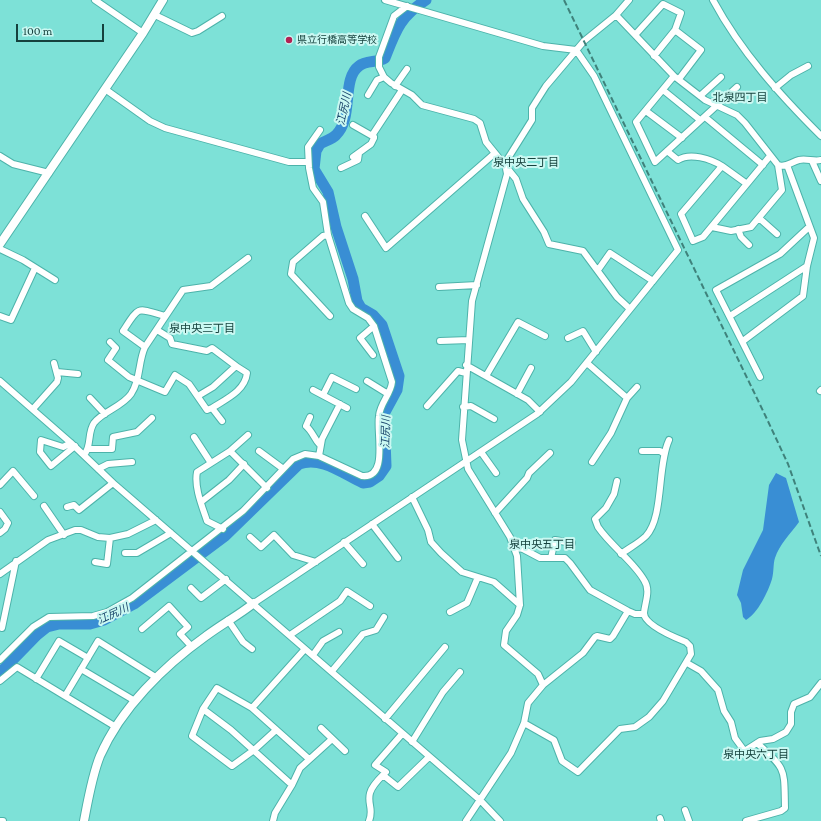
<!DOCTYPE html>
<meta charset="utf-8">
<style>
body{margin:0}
#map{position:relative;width:821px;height:821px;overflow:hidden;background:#7de1d7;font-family:"Crimson Pro",serif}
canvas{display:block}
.scale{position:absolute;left:16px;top:24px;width:88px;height:18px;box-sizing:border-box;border:2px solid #15413d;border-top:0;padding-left:5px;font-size:12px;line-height:14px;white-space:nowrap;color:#15413d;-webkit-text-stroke:3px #caf8f2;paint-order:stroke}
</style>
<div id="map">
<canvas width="821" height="821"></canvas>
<div class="scale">100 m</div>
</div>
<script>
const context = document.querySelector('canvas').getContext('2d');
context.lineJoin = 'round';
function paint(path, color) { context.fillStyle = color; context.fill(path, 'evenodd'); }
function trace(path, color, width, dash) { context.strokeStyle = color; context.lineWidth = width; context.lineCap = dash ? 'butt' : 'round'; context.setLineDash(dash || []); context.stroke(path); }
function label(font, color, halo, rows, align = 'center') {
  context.font = font + ' "Crimson Pro","Noto Sans JP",serif'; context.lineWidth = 4; context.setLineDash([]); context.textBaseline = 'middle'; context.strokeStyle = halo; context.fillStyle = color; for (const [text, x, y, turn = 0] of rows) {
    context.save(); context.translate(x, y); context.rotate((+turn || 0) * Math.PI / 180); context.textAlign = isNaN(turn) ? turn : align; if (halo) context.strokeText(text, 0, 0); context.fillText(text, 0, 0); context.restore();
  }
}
paint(new Path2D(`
 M 776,473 L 786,478 L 799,522 C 791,533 779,545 775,558 C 773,564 774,572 772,579 C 768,592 758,613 746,620 L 743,617 L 741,603 L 737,595 L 743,570 L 763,530 L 769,485 Z`), '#398ed4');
trace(new Path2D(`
 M 0,673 L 37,635 L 47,627 L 59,624 L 90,624 L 104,620 L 134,604 L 225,536 L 299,464 C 322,456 343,474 363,483 L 370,482 L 379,476 L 386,466 L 384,414 L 397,390 L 399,376 L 382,325 L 373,315 L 361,308 L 357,301 L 353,279 L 336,227 L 328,192 L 314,169 L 316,151 L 320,144 C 325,141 332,139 336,135 C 354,118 341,79 359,66 C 366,60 377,63 385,58 C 396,30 400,17 426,0`), '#398ed4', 11);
const street = new Path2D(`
 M 95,0 L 143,33
 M 385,0 L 543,46 L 576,50
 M 713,0 C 741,52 780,95 821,136
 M 407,6 L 394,16 L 379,57 L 379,67 L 384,77 L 391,83 L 412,95 L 422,105 L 474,119 L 480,123 L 486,142 L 516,179 L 523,199 L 544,232 L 549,244 L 583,251 L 617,297 L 630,309
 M 155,15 L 192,33 L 198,31 L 222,16
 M 616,15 L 674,76 L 705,100 L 737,115 L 745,123 L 778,165 C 786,168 791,162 799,160 C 806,158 814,162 821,160
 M 675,30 L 701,50 L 679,79
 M 635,35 L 663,4 L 681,13 L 675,30 L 654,56
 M 674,76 L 636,122 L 655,162 L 737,87
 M 395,86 L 407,69
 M 775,88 L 791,75 L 808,66
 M 105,89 L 150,121 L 165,128 L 289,162 L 308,162
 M 663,90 L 700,120
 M 368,95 L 377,80 L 384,77
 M 700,96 L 721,77
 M 646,111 L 682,138
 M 705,117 L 763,165
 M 353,125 L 374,137
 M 320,130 L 308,147 L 309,168 L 313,188 L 323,202 L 328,235 L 323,236 L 293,262 L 291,274 L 330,316
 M 667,151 L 678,160 C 690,152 711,159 722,166 L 681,214 L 693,241 L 703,237 L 770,156
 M 0,156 L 13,164 L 49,173
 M 353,157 L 371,144 L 374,138 L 373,134 L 402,90
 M 812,161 L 821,181
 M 722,166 L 747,184
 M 341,168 L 358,160 L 359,153
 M 365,216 L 386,248 L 495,153
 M 759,218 L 777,234
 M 712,227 L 731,231 L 751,227 L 782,190 L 778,165
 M 738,229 L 741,237 L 749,245
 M 0,249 L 23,260 L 55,280
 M 598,270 L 610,253 L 653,281
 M 439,287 L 477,285
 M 0,316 L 11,320 L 35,268
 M 730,316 L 807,266
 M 157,330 L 170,338 L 172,344 L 207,351 L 212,348 L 236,366 L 213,387 L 198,396
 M 568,338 L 583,331 L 596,352
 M 440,341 L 469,340
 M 743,341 L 803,296 L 807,266 L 814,238 L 787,165
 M 110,342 L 116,348 L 108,360 L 129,377 L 165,392 L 175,375 L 189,384 L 207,410 L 212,408 L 222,421
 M 145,347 L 123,331 C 140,305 136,308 165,316
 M 373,355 L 360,338 L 374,326
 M 587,363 L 627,398 L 637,387
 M 466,365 L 528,400 L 540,412
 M 57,372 L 78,374
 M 486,376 L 518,322 L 545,336
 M 760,377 L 716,290 L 780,254 L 809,227
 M 0,381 L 71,443 L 113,483 L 481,801 L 500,821
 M 367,381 L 388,394
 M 313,390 L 347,408
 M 820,391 L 821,390
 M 517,394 L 531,368
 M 323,395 L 332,377 L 356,389
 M 90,398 L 105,414
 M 427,406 L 458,371 L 466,373
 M 463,407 L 471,406 L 494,419
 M 212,408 C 226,399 245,391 247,373 L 236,366
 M 33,409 L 57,382 L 58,378 L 54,363
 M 310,417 L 306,426 C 313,432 314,439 320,445
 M 194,437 L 211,463
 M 71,443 L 63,447 L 41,440 L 40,452 L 51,466 L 75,446
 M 89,449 L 112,449 L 113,437 L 137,432 L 152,418
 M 230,451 L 248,435
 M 259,451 L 282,468
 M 642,451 L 660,451 L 663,453
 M 481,452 L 496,473
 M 84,455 C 92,446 87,433 94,423 C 103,411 122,407 131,394 C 141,379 138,362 145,347 L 183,290 L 211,286 L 248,258
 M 319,456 L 322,439 L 340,404
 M 592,462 L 611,433 L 627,398
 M 98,469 L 108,464 L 132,462
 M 0,485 L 13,471 L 34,496
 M 412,497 L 428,530 L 431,542 L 441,553 L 462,572 L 494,582 L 520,605
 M 201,502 L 229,480 L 244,464
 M 44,506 L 64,535
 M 67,507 L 74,505 L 79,510 L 113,483
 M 0,512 L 8,523 L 5,529 L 0,533
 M 495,513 L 527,478 L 529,473 L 550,453
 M 372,524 L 398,558
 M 223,529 L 207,521 C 202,506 194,487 197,472 L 230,451 L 267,488
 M 250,537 L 261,547 L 274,535 L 293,555 L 316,562
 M 344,542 L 363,564
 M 515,547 L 523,549 L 540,558 L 565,558 L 570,563 L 590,590 L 628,611 L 635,614 L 644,614
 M 125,553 L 137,553 L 171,533
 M 621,554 C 629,548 639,543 646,536 C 664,517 657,466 669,440
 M 551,558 L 555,540 L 572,543
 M 95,562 L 107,564 L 110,538
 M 0,574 L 48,540 L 75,530 L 81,530 L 98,537 L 110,538 L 128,534 L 156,520
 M 191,588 L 201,598 L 226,579
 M 254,603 L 537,414 L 571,382 L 678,250 L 594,76 L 576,50
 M 450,612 L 467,603 L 478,577
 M 228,620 L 243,642 L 252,649
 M 2,628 L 16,561
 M 142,629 L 169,606 L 188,627 L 180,634 L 192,647
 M 290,635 L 340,601 L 347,591 L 370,606
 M 313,655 L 323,641 L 339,632
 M 0,660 L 33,627 L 49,617 L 93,616 L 107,612 L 132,598 L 243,511 L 293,459 L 305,454 L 319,456 L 362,476 C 389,479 376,432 379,416 C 380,403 391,394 392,382 L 374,326 L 368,318 L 353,309 L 349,303 L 328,235
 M 687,663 L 701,671 L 718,690 L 724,711 L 731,722 L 735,738 L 743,749 L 746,750 L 760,741 L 773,739 L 786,732 L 791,724 L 791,712 L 794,704 L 810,697 L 821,683
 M 81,669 L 135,701
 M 332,671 L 363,634 L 376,630 L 384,617
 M 36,679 L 59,641 L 88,658
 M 0,681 L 17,667 L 116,727
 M 543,685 L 538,674 L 504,645 L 506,631 L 517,615 L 520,605 L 517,556 L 510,537 L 468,469 L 462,440 L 472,301 L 507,174 L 505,163 L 532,120 L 532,108 L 546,86 L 584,41 L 616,15 L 629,0
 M 65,696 L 98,641 L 157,678
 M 252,708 L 305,649
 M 203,709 L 231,730 L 292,785
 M 385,719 L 445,647
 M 524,723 L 554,740 L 562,761 L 578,772 L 620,729 L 635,727 L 649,717 L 663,701 L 691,654 L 690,646 L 686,642 C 676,638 644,625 644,613 C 645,602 651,590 644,580 C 634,562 611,546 598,527 L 595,519 L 606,508 L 614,494 L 617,481
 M 321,728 L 345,751
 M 276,730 L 254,750 L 232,766 L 192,736 L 203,709 L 217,688 L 252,708 L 309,759
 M 412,742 L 443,692 L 460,672
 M 383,775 L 398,787 L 429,757
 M 685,810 L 689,821
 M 660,818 L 661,821
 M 0,821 L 3,821
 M 273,821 L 275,813 L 292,785 L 300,768 L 332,739
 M 369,821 C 374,809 367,804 370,793 C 372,785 380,778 386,772 L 375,765 L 402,734
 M 466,821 L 511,753 L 524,723 L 528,703 L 543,685 L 583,653 L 595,637 L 597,636 L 610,639 L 613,636 L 628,611
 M 746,821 L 781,811 L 785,808 C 784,768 787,770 757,743`);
const secondary = new Path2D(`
 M 0,244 L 143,33 L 163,0
 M 84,821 C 88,800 92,776 100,756 C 121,708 164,666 206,636 C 222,624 239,615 254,603`);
trace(street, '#4db3aa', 8);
trace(secondary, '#4db3aa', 10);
trace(street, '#fff', 6);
trace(secondary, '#fff', 8);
trace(new Path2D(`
 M 564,0 L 766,417 L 788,464 L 821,556`), '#3f827b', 2, [6, 3]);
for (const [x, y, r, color] of [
 [289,40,4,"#b22253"]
]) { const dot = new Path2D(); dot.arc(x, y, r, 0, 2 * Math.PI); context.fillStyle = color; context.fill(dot); trace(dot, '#caf8f2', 1.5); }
label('10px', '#15413d', '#caf8f2', [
 ["県立行橋高等学校",297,40]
], 'left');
label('11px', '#15413d', '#caf8f2', [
 ["北泉四丁目",740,98],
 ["泉中央二丁目",526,163],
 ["泉中央三丁目",202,329],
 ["泉中央五丁目",542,545],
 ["泉中央六丁目",756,755]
]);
label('italic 11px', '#1d486d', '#caf8f2', [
 ["江尻川",344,109,-78],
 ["江尻川",386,432,-89],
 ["江尻川",113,614,-25]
]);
</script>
